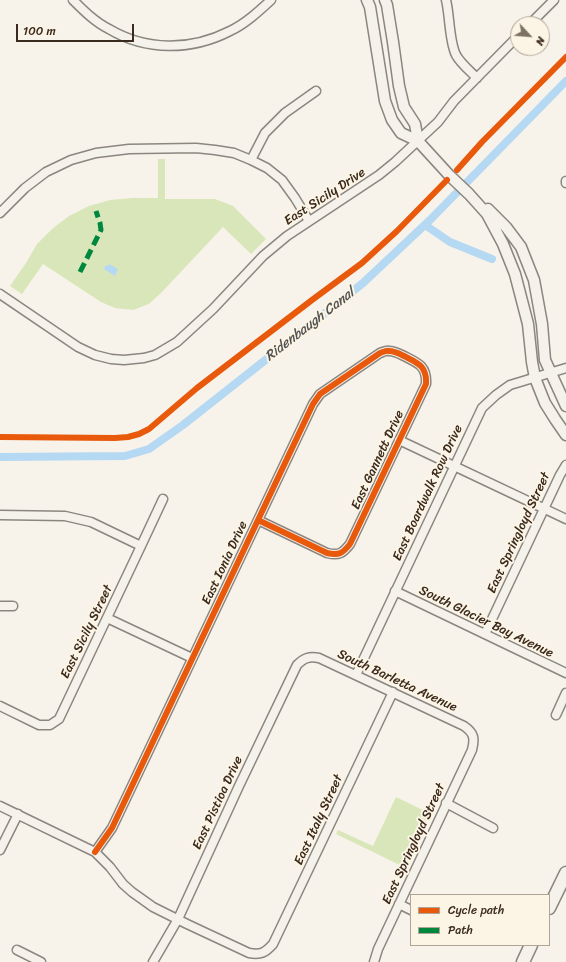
<!DOCTYPE html>
<style>
body{margin:0}
#map{position:relative;width:566px;height:962px;overflow:hidden;background:#f7f3ea;font-family:Sriracha,sans-serif}
canvas{display:block}
.legend{position:absolute;left:410px;top:894px;width:140px;height:52px;box-sizing:border-box;background:#fcf5e5;border:1px solid #afa495;margin:0;padding:5px 7px;list-style:none;font-size:12px;color:#3b2a1e}
.legend li{display:flex;align-items:center;gap:8px;height:20px}
.legend b{width:20px;border:1px solid #afa495}
.north{position:absolute;left:510px;top:16px;width:40px;height:40px;box-sizing:border-box;background:#fcf5e5;border:1px solid #afa495;border-radius:50%;rotate:116deg;font-size:11px;font-weight:700;line-height:16px;text-align:center;color:#3b2a1e}
.north::after{content:'';display:block;margin:auto;width:14px;height:18px;background:#7d7065;clip-path:polygon(50% 0,100% 100%,50% 72%,0 100%)}
.scale{position:absolute;left:16px;top:24px;width:118px;height:18px;box-sizing:border-box;border:2px solid #3b2a1e;border-top:0;padding-left:5px;font-size:12px;line-height:14px;white-space:nowrap;color:#3b2a1e;-webkit-text-stroke:3px #fcf5e5;paint-order:stroke}
</style>
<div id="map">
<canvas width="566" height="962"></canvas>
<ul class="legend">
<li><b style="height:5px;background:#e8590c"></b>Cycle path</li>
<li><b style="height:5px;background:#00873e"></b>Path</li>
</ul>
<div class="north">N</div>
<div class="scale">100 m</div>
</div>
<script>
const context = document.querySelector('canvas').getContext('2d');
context.lineJoin = 'round';
function paint(path, color) { context.fillStyle = color; context.fill(path, 'evenodd'); }
function trace(path, color, width, dash) { context.strokeStyle = color; context.lineWidth = width; context.lineCap = dash ? 'butt' : 'round'; context.setLineDash(dash || []); context.stroke(path); }
function label(font, color, halo, rows, align = 'center') {
  context.font = font + ' Sriracha,sans-serif'; context.lineWidth = 4; context.setLineDash([]); context.textBaseline = 'middle'; context.strokeStyle = halo; context.fillStyle = color; for (const [text, x, y, turn = 0] of rows) {
    context.save(); context.translate(x, y); context.rotate((+turn || 0) * Math.PI / 180); context.textAlign = isNaN(turn) ? turn : align; if (halo) context.strokeText(text, 0, 0); context.fillText(text, 0, 0); context.restore();
  }
}
paint(new Path2D(`
 M 158,159 L 165,159 L 165,199 L 215,199 L 233,206 L 266,239 L 251,254 L 223,227 L 162,292 L 149,304 L 133,310 L 115,308 L 101,302 L 43,264 L 22,294 L 10,286 L 26,263 L 37,244 L 52,229 L 69,216 L 89,206 L 110,200 L 132,198 L 158,198 Z
 M 396,797 L 431,814 L 406,868 L 336,834 L 338,830 L 373,846 Z`), '#d8e6ba');
paint(new Path2D(`
 M 109,264 L 118,269 L 115,276 L 104,269 L 106,265 L 108,266 Z`), '#b5d8f3');
trace(new Path2D(`
 M 425,225 L 450,242 L 492,259
 M 0,457 L 125,456 L 149,449 L 183,425 L 363,283 L 430,220 L 566,81`), '#b5d8f3', 8);
const minor = new Path2D(`
 M 73,0 C 84,11 95,22 109,29 C 146,51 191,51 230,31 C 245,24 258,12 271,0
 M 446,0 C 450,16 449,41 456,55 C 461,64 470,71 477,78
 M 530,24 L 554,0
 M 251,160 L 265,133 L 285,113 L 316,91
 M 566,181 L 566,183
 M 0,213 L 25,188 L 46,172 L 71,160 L 96,153 L 129,149 L 196,148 L 215,150 L 234,153 L 251,160 L 267,168 L 282,180 L 295,198 L 309,221
 M 0,294 L 78,347 L 95,355 L 111,359 L 124,360 L 144,358 L 155,355 L 177,342 L 213,309 L 263,256 L 287,236 L 379,175 L 395,162 L 438,122 L 454,101 L 518,36
 M 399,440 L 566,519
 M 0,515 L 65,516 L 91,522 L 141,546
 M 395,591 L 566,673
 M 0,606 L 13,606
 M 107,618 L 192,658
 M 485,634 L 560,475 L 566,465
 M 356,675 L 482,408 L 496,395 L 510,385 L 566,368
 M 0,706 L 39,725 L 50,725 L 59,719 L 141,546 L 163,499
 M 556,715 L 566,693
 M 446,803 L 493,828
 M 0,806 L 95,852 L 110,867 L 123,884 L 132,892 L 153,907 L 187,924 L 249,953 C 261,955 265,953 273,944 L 393,692
 M 0,850 L 18,814
 M 95,852 L 112,828 L 313,404 L 320,394 L 380,353 C 383,352 387,350 389,351 C 395,351 400,354 404,356 C 418,363 427,366 426,384 L 350,544 C 343,553 339,556 327,553 L 258,520
 M 399,904 L 411,910
 M 17,950 L 41,962
 M 153,962 L 178,919 L 239,786 L 297,665 C 304,658 309,656 319,658 L 464,726 C 474,733 475,738 472,750 L 378,949 L 374,962`);
const tertiary = new Path2D(`
 M 367,0 L 370,7 L 385,101 L 392,120 L 401,133 L 418,141 L 450,176 L 469,194 L 487,214 L 503,244 L 515,274 L 528,324 L 532,362 L 535,378 L 545,403 L 555,419 L 566,435
 M 385,0 L 387,5 L 393,42 L 399,86 L 404,107 L 415,124 L 418,141
 M 488,209 L 506,227 L 521,247 L 534,280 L 542,324 L 545,360 L 566,406`);
const secondary = new Path2D(`
 M 549,908 L 566,873
 M 523,962 L 531,945`);
trace(minor, '#8b867f', 11);
trace(tertiary, '#8b867f', 13);
trace(secondary, '#8b867f', 15);
trace(minor, '#f5f2ec', 8);
trace(tertiary, '#f5f2ec', 10);
trace(secondary, '#f5f2ec', 12);
trace(new Path2D(`
 M 80,272 L 101,230 L 100,223 L 96,211`), '#00873e', 5, [10, 5]);
trace(new Path2D(`
 M 457,170 L 482,142 L 566,57
 M 0,437 L 115,438 L 128,437 L 139,434 L 149,429 L 197,388 L 312,300 L 362,263 L 397,231 L 447,180
 M 95,852 L 112,828 L 313,404 L 320,394 L 380,353 C 383,352 387,350 389,351 C 395,351 400,354 404,356 C 418,363 427,366 426,384 L 350,544 C 343,553 339,556 327,553 L 258,520`), '#e8590c', 6);
label('13px', '#3b2a1e', '#fcf5e5', [
 ["East Sicily Drive",325,197,-33],
 ["East Gannett Drive",378,460,-65],
 ["East Boardwalk Row Drive",428,493,-65],
 ["East Springloyd Street",519,533,-65],
 ["East Ionia Drive",225,563,-65],
 ["South Glacier Bay Avenue",486,622,26],
 ["East Sicily Street",87,632,-64],
 ["South Barletta Avenue",397,681,25],
 ["East Pistioa Drive",218,803,-65],
 ["East Italy Street",319,820,-65],
 ["East Springloyd Street",414,844,-65]
]);
label('italic 14px', '#525354', '#fcf5e5', [
 ["Ridenbaugh Canal",310,325,-38]
]);
</script>
